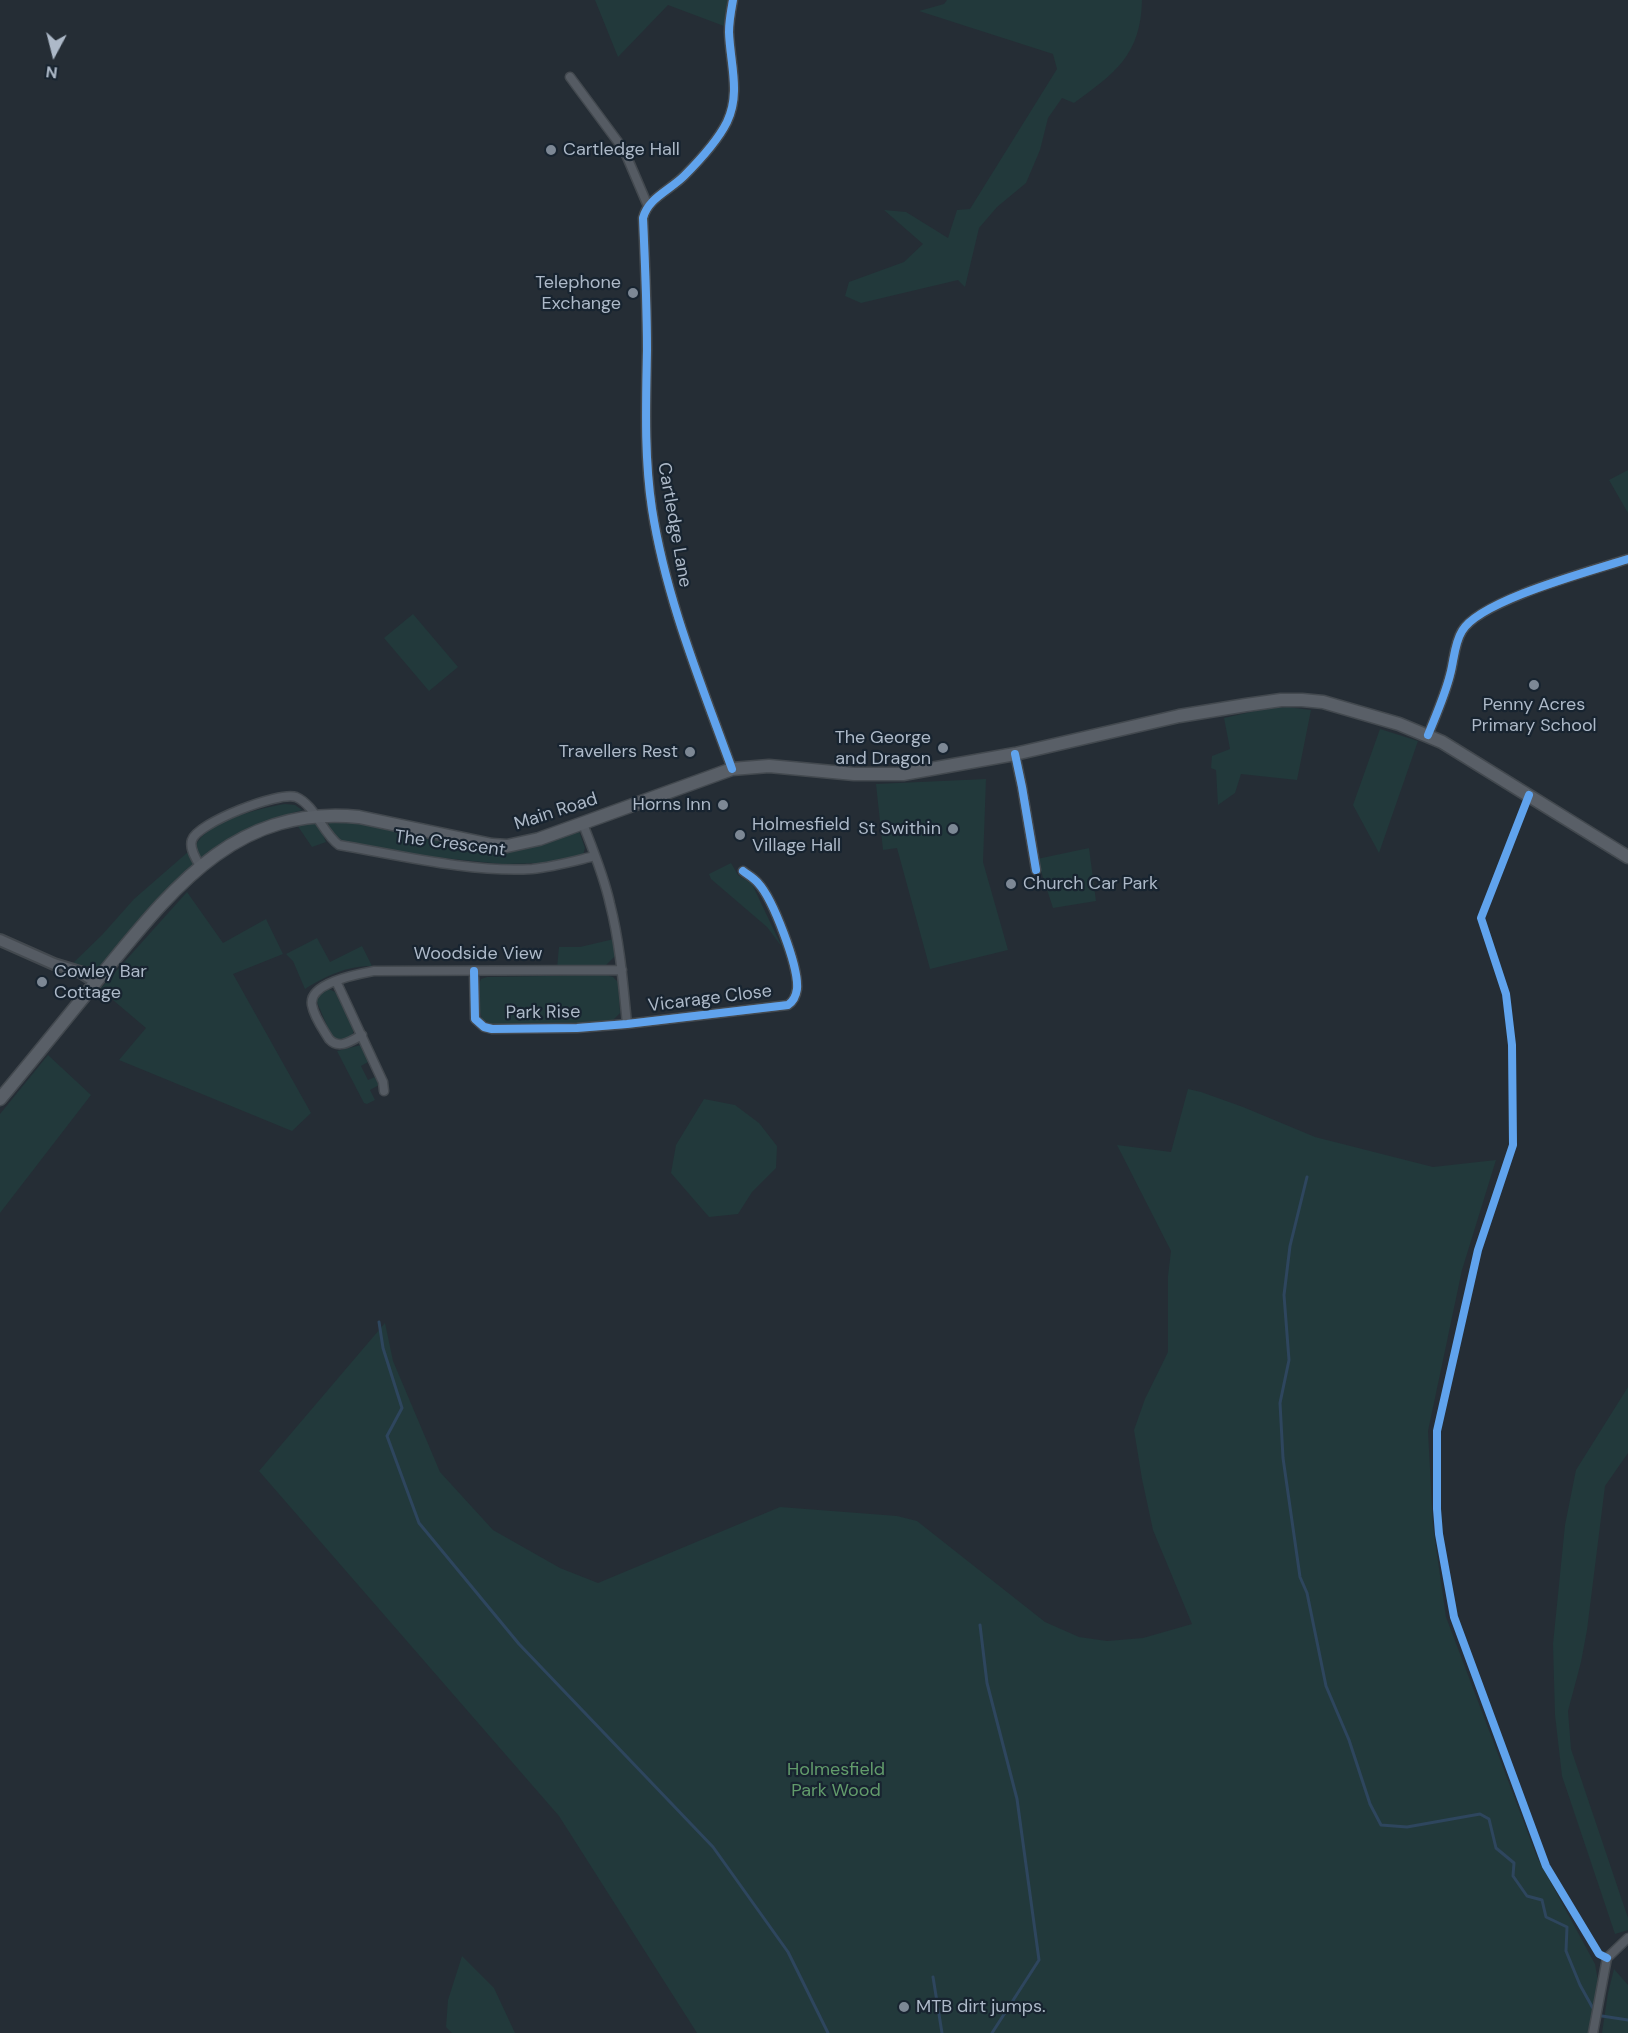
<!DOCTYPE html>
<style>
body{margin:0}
#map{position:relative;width:1628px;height:2033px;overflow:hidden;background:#252d35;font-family:"DM Sans",sans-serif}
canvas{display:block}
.north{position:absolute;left:24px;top:24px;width:60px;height:60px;-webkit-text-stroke:4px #182430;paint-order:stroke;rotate:187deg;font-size:16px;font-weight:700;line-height:24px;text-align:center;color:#adb9c8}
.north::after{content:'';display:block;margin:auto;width:21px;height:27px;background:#adb9c8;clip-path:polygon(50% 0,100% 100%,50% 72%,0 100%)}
</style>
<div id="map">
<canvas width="1628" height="2033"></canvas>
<div class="north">N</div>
</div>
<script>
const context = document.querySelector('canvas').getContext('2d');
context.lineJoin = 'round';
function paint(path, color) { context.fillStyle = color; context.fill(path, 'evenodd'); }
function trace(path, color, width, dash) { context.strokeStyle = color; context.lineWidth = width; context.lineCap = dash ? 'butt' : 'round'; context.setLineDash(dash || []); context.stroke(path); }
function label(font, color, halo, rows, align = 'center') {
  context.font = font + ' "DM Sans",sans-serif'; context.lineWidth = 4.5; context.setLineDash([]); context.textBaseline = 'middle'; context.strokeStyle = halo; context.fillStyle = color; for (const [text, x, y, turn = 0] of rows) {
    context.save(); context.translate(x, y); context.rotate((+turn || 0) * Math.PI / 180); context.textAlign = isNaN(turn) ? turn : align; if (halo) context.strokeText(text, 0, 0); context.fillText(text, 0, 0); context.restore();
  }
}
paint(new Path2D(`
 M 595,0 L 728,0 L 724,26 L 668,5 L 618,57 Z
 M 947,0 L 1142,0 C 1141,55 1115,73 1074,103 L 1062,98 L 1048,118 L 1040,150 L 1026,183 L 997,207 L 979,228 L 965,287 L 958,280 L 861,303 L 845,296 L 849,282 L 904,262 L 923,244 L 884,210 L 906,212 L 948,238 L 957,210 L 970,209 L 1057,69 L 1053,54 L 919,11 L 944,4 Z
 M 1628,470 L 1628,513 L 1609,480 Z
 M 413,614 L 458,667 L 429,691 L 384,638 Z
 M 1287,707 L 1311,710 L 1297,780 L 1241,774 L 1235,793 L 1218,805 L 1216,770 L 1211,768 L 1212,756 L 1230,749 L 1224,718 L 1264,709 Z
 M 1380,729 L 1418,741 L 1379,853 L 1353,805 Z
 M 986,779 L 983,862 L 1008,950 L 930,969 L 897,848 L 883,850 L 876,784 Z
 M 285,804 L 295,805 L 302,810 C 210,836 157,893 101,967 C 93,973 80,967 71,965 L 102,935 L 134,899 L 196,845 C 207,821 260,808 285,804 Z
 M 332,820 L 403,830 L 494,852 L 514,851 L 529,848 L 579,831 L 585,848 L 583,855 L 546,863 L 502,864 L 424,856 L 342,843 L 329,828 L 329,823 Z
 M 312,821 L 321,830 L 326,842 L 312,847 L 297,825 Z
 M 1089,848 L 1096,901 L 1053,908 L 1037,859 Z
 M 731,863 L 738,875 L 752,884 L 782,947 L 767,927 L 711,879 L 709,874 Z
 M 187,892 L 223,943 L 266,919 L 283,954 L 233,974 L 311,1113 L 292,1131 L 119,1060 L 146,1028 L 100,989 Z
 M 317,938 L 330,962 L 362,946 L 372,966 C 346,966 326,976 305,989 L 293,961 L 286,954 Z
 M 614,939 L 615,956 L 606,965 L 557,968 L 559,947 L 580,947 Z
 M 606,975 L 613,977 L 618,982 L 620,1013 L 611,1022 L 494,1026 L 482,1019 C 478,1006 475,992 481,979 L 487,977 Z
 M 325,990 L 331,990 L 335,992 L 354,1028 L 353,1033 L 349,1038 L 337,1040 L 331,1035 L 316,1000 L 318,995 Z
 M 361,1045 L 368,1062 L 361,1066 L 368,1080 L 375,1077 L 379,1085 L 370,1090 L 375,1100 L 367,1104 L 364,1103 L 337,1051 Z
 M 48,1055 L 91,1095 L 0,1213 L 0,1114 Z
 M 1188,1089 L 1201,1092 L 1243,1107 L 1315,1137 L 1433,1167 L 1496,1160 L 1462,1270 L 1428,1431 L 1433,1526 L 1446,1617 L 1537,1857 L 1595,1964 L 1598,1981 L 1588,2033 L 697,2033 L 559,1816 L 259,1471 L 385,1323 L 393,1361 L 440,1472 L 493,1530 L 560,1568 L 598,1583 L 780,1507 L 897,1516 L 917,1521 L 1045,1622 L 1079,1637 L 1107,1641 L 1143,1638 L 1192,1624 L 1153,1530 L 1142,1479 L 1134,1430 L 1145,1399 L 1168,1352 L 1168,1276 L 1171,1251 L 1117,1145 L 1171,1152 Z
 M 704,1099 L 735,1105 L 759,1123 L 777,1146 L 776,1168 L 752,1192 L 738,1214 L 709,1217 L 671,1173 L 676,1145 Z
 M 1628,1387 L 1628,1453 L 1605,1486 L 1587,1630 L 1581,1662 L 1568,1711 L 1571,1749 L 1628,1918 L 1628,1930 L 1615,1934 L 1562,1776 L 1555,1715 L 1553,1644 L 1565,1525 L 1576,1470 Z
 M 462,1956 L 494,1988 L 515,2033 L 452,2033 L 446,2027 L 448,2000 Z
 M 1614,1969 L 1628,1985 L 1628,2033 L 1602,2033 L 1608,1993 Z`), '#22393b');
trace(new Path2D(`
 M 1307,1177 L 1290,1246 L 1284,1295 L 1289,1360 L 1280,1403 L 1283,1458 L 1300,1577 L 1307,1593 L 1326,1686 L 1349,1740 L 1370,1804 L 1381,1825 L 1407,1827 L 1480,1814 L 1489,1819 L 1496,1848 L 1514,1863 L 1513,1876 L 1527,1896 L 1542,1900 L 1546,1917 L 1567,1927 L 1566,1951 L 1580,1985 L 1595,2012
 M 379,1322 L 383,1348 L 402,1408 L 387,1436 L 419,1523 L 519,1644 L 713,1847 L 788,1952 L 828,2033
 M 980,1625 L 987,1683 L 1017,1799 L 1039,1960 L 992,2033
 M 933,1977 L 942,2033
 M 1602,2016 L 1628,2020`), '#2e465e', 3);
const minor = new Path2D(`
 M 570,77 L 624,150 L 648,206
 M 1428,735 C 1436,715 1445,695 1450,675 C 1454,661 1454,644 1462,631 C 1480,600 1591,571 1628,559
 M 1015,754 L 1022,787 L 1036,870
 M 732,769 C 701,683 666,599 652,509 C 644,456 646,403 647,350 C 647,306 645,262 643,218 C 648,198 670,190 684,176 C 699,161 717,142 727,122 C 741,93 730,63 729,32 C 729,21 731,11 733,0
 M 583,824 C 593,850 604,876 610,904 C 620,943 623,983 627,1024
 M 200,866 C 196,859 189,848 192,840 C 197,823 279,791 296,797 C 315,805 323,834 339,845 C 398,855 473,873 532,869 C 553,867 574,861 595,856
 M 474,971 L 475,1019 L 484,1027 L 492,1029 L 577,1028 L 627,1024 L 788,1005 C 794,1001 796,996 797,989 C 799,967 773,899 758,883 C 754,878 748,875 743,871
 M 336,981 L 383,1082 L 384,1091
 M 362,1035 C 351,1041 339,1050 329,1039 C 323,1029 314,1017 312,1005 C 308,983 358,974 374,971 L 622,970
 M 1593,2033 L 1607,1958 L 1628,1938`);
const tertiary = new Path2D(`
 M 0,940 L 54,964 L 80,972 L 96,982`);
const secondary = new Path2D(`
 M 0,1099 C 35,1057 69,1015 104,972 C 173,888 237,804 359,817 L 492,845 L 507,846 L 539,839 L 732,769 L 769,766 L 854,774 L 903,774 L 1015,754 L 1179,716 L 1246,705 L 1281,700 L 1302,700 L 1323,702 L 1399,724 L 1442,742 L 1628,857`);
trace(minor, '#43494f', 11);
trace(tertiary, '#43494f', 14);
trace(secondary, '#43494f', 15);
trace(minor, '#555b63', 8);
trace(tertiary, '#555b63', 10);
trace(secondary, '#595f67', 12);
trace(new Path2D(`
 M 1428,735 C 1436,715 1445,695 1450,675 C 1454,661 1454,644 1462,631 C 1480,600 1591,571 1628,559
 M 1015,754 L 1022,787 L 1036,870
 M 732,769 C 701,683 666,599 652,509 C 644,456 646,403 647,350 C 647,306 645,262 643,218 C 648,198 670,190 684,176 C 699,161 717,142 727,122 C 741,93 730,63 729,32 C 729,21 731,11 733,0
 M 1529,795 L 1481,918 L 1506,994 L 1512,1045 L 1513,1145 L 1478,1250 L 1437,1431 L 1437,1509 L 1439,1534 L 1454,1617 L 1546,1866 L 1599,1954 L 1607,1958
 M 474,971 L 475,1019 L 484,1027 L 492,1029 L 577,1028 L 627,1024 L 788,1005 C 794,1001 796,996 797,989 C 799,967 773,899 758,883 C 754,878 748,875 743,871`), '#60a3ed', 8);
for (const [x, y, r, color] of [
 [551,150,6,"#7d8895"],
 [633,293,6,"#7d8895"],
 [1534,685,6,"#7d8895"],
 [943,748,6,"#7d8895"],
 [690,752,6,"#7d8895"],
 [723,805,6,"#7d8895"],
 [953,829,6,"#7d8895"],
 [740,835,6,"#7d8895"],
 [1011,884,6,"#7d8895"],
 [42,982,6,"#7d8895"],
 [904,2007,6,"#7d8895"]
]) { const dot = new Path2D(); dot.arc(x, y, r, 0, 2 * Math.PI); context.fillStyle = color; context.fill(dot); trace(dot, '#182430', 2); }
label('18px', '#adb9c8', '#182430', [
 ["Cartledge Hall",563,150],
 ["Telephone",621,283,"right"],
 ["Exchange",621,304,"right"],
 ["Penny Acres",1534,705,"center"],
 ["Primary School",1534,726,"center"],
 ["The George",931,738,"right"],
 ["and Dragon",931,759,"right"],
 ["Travellers Rest",678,752,"right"],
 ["Horns Inn",711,805,"right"],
 ["Holmesfield",752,825],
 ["Village Hall",752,846],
 ["St Swithin",941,829,"right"],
 ["Church Car Park",1023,884],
 ["Cowley Bar",54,972],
 ["Cottage",54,993],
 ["MTB dirt jumps.",916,2007]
], 'left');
label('18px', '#adb9c8', '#182430', [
 ["Cartledge Lane",674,525,80],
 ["Main Road",556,812,-18],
 ["The Crescent",450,844,7],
 ["Woodside View",478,954],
 ["Vicarage Close",710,999,-7],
 ["Park Rise",543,1013,-1]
]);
label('18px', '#629b6b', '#182430', [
 ["Holmesfield",836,1770],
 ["Park Wood",836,1791]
]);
</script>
